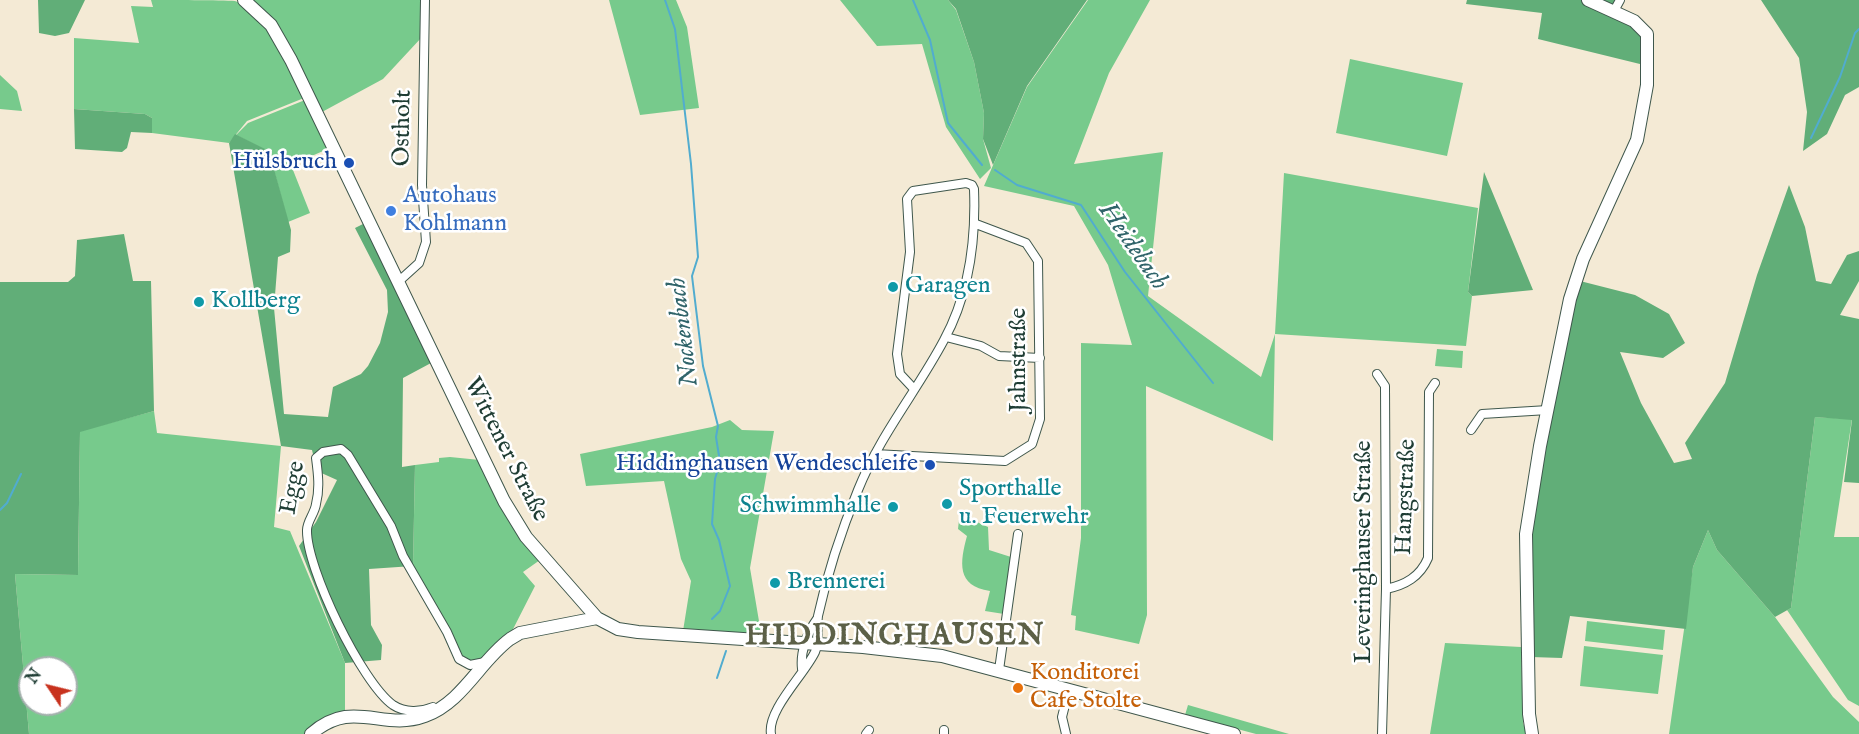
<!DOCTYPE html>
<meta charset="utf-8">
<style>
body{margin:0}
#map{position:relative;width:1859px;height:734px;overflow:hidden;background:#f4ead5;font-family:"IM FELL English",serif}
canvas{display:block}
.north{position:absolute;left:18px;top:656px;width:60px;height:60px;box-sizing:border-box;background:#fff;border:2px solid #a5b1ae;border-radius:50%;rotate:305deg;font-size:16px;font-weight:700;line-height:24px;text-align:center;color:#1f3d34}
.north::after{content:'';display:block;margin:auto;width:21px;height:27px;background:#c8321e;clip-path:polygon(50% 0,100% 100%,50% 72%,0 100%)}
</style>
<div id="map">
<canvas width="1859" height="734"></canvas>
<div class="north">N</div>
</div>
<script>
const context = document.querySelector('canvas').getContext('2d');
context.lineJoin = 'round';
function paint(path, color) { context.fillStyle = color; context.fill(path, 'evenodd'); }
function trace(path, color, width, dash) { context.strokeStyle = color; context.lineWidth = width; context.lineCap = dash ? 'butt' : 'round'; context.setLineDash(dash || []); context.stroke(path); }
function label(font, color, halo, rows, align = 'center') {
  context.font = font + ' "IM FELL English",serif'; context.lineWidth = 5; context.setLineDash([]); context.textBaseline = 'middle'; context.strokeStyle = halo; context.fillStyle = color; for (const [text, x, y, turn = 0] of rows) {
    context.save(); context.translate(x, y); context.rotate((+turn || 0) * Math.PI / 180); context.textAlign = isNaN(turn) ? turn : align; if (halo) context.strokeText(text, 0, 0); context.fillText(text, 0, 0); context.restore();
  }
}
paint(new Path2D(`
 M 151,0 C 169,0 221,0 235,1 C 269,11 289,69 304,98 L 247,121 L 229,143 L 152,133 L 152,118 L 145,114 L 74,109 L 74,38 L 139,43 L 131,6 L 153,7 Z
 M 252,0 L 423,0 L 422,37 L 383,79 L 322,112 C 303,73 287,25 252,0 Z
 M 609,0 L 676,0 L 687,27 L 699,108 L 640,115 Z
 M 840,0 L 948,0 L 956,10 L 974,62 L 984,113 L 983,139 L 991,168 L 980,179 L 946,127 L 922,44 L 877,46 Z
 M 1088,0 L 1150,0 L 1109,73 L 1074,164 L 1163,152 L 1148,296 L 1261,377 L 1275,334 L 1284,173 L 1478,208 L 1468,292 L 1472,296 L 1466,346 L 1275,334 L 1273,441 L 1146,386 L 1147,615 L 1139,644 L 1075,630 L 1076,616 L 1071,615 L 1081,538 L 1081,343 L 1132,345 L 1108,265 L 1074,206 L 984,186 L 1027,87 Z
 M 1350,59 L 1463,83 L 1447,156 L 1336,133 Z
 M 0,75 L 17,91 L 22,111 L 0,109 Z
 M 305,100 L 330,148 L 291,165 L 310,213 L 288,222 L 269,152 L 236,135 L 248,123 Z
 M 1437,349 L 1463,351 L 1462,368 L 1435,366 Z
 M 154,411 L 157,433 L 281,446 L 274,527 L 290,531 L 345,663 L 345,712 L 308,734 L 29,734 L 15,574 L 78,575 L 80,431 ZM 30,668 L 66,668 L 66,704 L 30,704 Z
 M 1815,417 L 1852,419 L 1834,537 L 1859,537 L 1859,706 L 1848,700 L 1787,610 L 1791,608 Z
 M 730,420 L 742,430 L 774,431 L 750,568 L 761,633 L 683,631 L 691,581 L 681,559 L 664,481 L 586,486 L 580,454 L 712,427 Z
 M 450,457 L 480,460 L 540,560 L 523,572 L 535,586 L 509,637 L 476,663 L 462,658 L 413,566 L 415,465 L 439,462 L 439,458 Z
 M 968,518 L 988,527 L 989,550 L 1011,557 L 1004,614 L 985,611 L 990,591 C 956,586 960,562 967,536 L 958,529 L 959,520 Z
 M 1708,530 L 1717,550 L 1775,617 L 1833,697 L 1859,722 L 1859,734 L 1669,734 L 1693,567 Z
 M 1587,621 L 1665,630 L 1663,650 L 1585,641 Z
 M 1445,643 L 1521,647 L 1523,723 L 1527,734 L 1430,734 Z
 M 1584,646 L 1663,655 L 1658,694 L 1580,686 Z
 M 1188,705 L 1289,734 L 1256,734 L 1185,715 Z`), '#77ca8c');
paint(new Path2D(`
 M 38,0 L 85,0 L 69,33 L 55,36 L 39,33 Z
 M 948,0 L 1087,0 L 1027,86 L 993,165 L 983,139 L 984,113 L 974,62 L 956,9 Z
 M 1467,0 L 1618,0 L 1612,14 L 1643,34 L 1644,65 L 1538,39 L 1542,13 L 1466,4 Z
 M 1761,0 L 1859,0 L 1859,87 L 1845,95 L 1827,134 L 1803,151 L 1807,112 L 1799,58 Z
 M 74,109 L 145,114 L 152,118 L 152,133 L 131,132 L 127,148 L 122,152 L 75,149 Z
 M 235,134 L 269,151 L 291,230 L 290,252 L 278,257 L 274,308 L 284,414 L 328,417 L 333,387 L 361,374 L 368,366 L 380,343 L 388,312 L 387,290 L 355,228 L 365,223 L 431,363 L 403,378 L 402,467 L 415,465 L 413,566 L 369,569 L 371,625 L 382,645 L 381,660 L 345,663 L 299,546 L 316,522 L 337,480 L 317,471 L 312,450 L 281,446 L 229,143 Z
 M 1484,172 L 1533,290 L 1472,296 L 1468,292 Z
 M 1789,185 L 1805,227 L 1816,281 L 1831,284 L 1847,255 L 1859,251 L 1859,281 L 1840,315 L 1859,319 L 1859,483 L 1844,482 L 1852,420 L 1815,417 L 1791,608 L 1775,617 L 1717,550 L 1708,530 L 1693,567 L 1686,629 L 1570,616 L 1562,658 L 1531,657 L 1529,541 L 1546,437 L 1580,281 L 1635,295 L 1669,314 L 1685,343 L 1663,358 L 1620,352 L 1641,403 L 1674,463 L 1692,459 L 1685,443 L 1725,383 L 1757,275 Z
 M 124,234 L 133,281 L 151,281 L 154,411 L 80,432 L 78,575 L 15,574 L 29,734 L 0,734 L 0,282 L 68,282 L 75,276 L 77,240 Z`), '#61ae78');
trace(new Path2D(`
 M 665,0 L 675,29 L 691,164 L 698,257 L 692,276 L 703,366 L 718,426 L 716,437 L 720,462 L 715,479 L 712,524 L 719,540 L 730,586 L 720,611 L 712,619
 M 913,0 L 930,40 L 948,123 L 982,165
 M 1811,138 L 1840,77 L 1855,33 L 1859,29
 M 995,170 L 1017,185 L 1081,205 L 1125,272 L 1213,383
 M 0,510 L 7,503 L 21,474
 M 717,678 L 726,651`), '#51accf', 2);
const street = new Path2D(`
 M 1614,11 L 1620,0
 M 398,282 L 419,263 L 426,242 L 422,185 L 425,0
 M 946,337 L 981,346 L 999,356 L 1040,358
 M 1377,374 L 1385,386 L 1386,589 L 1382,734
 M 1471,430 L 1482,414 L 1548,410
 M 875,454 L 1005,461 L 1032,444 L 1040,419 L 1038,261 L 1026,243 L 976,224
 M 1386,589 C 1405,585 1420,577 1428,558 L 1429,392 L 1435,383
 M 802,669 C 800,652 807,633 817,619
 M 999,670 L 1018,534
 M 433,707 C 421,712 405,713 393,705 C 362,683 306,568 307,530 C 307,521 315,513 316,504 C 320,489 318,473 316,458 L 323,452 L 341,449 L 348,455 L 391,526 L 403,556 L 447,632 L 459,659 L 470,665 L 485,662
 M 771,734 C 767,710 804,675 815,652 C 820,640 816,628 818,616 C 827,575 842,529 858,490 C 880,435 917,391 944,340 C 969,294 976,240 974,189 L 972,185 L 966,183 L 913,191 L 907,199 L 910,252 L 897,354 L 900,374 L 914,389
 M 866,734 L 869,730
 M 944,734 L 944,730
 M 1066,734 L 1062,717 L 1069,689`);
const secondary = new Path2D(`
 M 244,0 L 271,25 L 291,60 L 504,501 L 526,537 L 597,618 L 618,629 L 638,632 L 863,647 L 942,656 L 1234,734
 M 311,734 C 353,697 382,732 425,716 C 463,702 479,662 510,639 L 520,633 L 597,618
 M 1532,734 L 1529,714 L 1526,534 L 1540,446 L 1570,299 L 1583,259 L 1637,140 L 1647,85 L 1647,34 L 1634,21 L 1588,0`);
trace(street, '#3f574c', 10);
trace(secondary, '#3f574c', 14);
trace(street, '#fff', 8);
trace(secondary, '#fff', 12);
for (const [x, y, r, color] of [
 [349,163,6,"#1a4fb4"],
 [391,211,6,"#3f7fe0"],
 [893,287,6,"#0f9aa8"],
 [199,302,6,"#0f9aa8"],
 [930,465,6,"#1a4fb4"],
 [947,504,6,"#0f9aa8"],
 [893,507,6,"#0f9aa8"],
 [775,583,6,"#0f9aa8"],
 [1018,688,6,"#e8710a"]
]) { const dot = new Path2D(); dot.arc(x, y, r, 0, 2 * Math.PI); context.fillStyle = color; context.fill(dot); trace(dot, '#fff', 2); }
label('24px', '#1f3d34', '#fff', [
 ["Ostholt",404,128,-89],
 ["Jahnstraße",1020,360,-90],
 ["Wittener Straße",505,450,63],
 ["Egge",294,488,-80],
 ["Hangstraße",1407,497,-88],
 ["Leveringhauser Straße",1365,552,-90]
]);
label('24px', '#164399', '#fff', [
 ["Hülsbruch",337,163],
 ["Hiddinghausen Wendeschleife",918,465]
], 'right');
label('24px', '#366cbe', '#fff', [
 ["Autohaus",403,197],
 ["Kohlmann",403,225]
], 'left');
label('24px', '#0d838f', '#fff', [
 ["Garagen",905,287],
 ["Kollberg",211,302],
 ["Sporthalle",959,490],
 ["u. Feuerwehr",959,518],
 ["Schwimmhalle",881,507,"right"],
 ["Brennerei",787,583]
], 'left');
label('24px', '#c56008', '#fff', [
 ["Konditorei",1030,674],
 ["Cafe Stolte",1030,702]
], 'left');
label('italic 26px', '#30646a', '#fff', [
 ["Heidebach",1132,247,55],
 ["Nockenbach",685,332,-97]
]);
context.letterSpacing = '1.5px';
label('bold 30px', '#5c6047', '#fff', [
 ["HIDDINGHAUSEN",895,638]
]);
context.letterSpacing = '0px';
</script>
